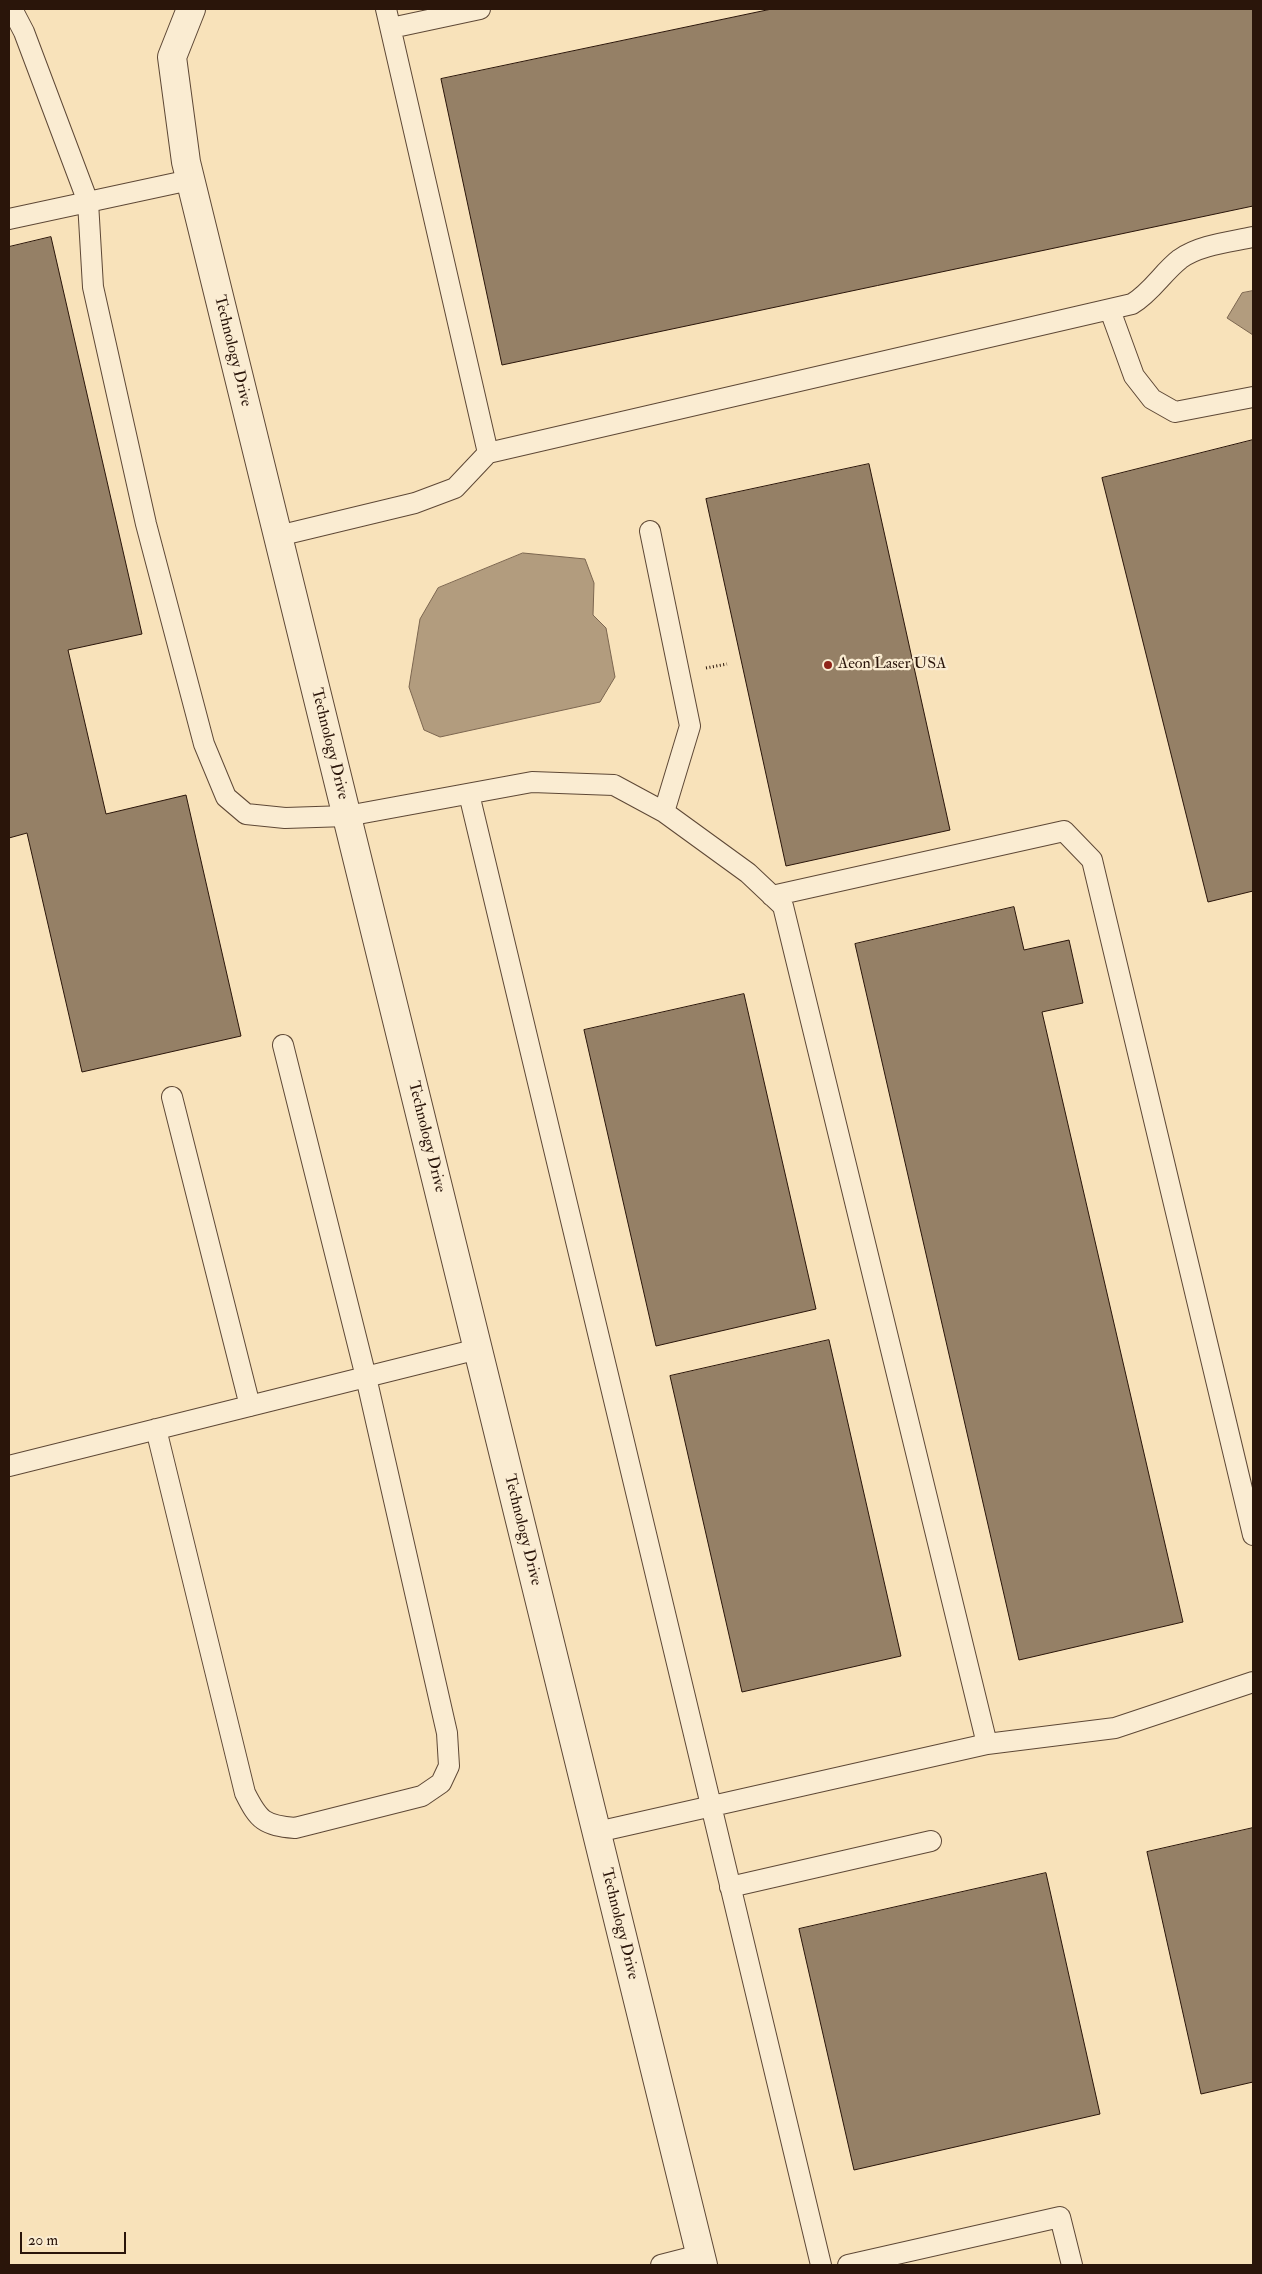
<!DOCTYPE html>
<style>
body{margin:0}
#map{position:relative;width:1262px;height:2274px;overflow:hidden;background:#f8e2ba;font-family:"IM FELL Double Pica",serif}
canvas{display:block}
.frame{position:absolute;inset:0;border:10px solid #2a150a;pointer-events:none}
.scale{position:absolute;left:20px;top:2232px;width:106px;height:22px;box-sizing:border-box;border:2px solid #2a150a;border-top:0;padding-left:6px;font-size:15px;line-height:18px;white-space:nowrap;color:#2a150a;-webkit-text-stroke:4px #faecd2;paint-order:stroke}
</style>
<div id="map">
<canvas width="1262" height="2274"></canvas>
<div class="frame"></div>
<div class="scale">20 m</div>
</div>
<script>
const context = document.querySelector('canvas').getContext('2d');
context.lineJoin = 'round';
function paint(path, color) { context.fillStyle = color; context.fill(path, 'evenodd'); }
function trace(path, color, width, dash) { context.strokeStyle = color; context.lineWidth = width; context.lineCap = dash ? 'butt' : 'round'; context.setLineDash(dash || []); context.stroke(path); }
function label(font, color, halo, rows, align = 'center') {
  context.font = font + ' "IM FELL Double Pica",serif'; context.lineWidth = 4.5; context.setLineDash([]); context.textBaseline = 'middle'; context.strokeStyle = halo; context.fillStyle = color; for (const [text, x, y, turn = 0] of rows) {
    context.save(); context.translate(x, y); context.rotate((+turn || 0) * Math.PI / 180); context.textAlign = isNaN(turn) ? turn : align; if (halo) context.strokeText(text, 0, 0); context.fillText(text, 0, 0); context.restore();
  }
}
const water = new Path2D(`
 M 1253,291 L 1253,335 L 1227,318 L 1242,293 Z
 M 523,553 L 585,559 L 594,583 L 593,615 L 606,628 L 615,677 L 600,702 L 440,737 L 424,730 L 409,687 L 420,619 L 438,588 Z`);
paint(water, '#b29c7e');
trace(water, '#7c6650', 1);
const building = new Path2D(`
 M 772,9 L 1253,9 L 1253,206 L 502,365 L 441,79 Z
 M 51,237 L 142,634 L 68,650 L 106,814 L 186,795 L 241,1036 L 82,1072 L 27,833 L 9,838 L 9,247 Z
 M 1253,440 L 1253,891 L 1208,902 L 1102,478 Z
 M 869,464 L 950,830 L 786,866 L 706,499 Z
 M 1014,907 L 1024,950 L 1069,940 L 1083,1003 L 1042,1012 L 1183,1622 L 1019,1660 L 855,944 Z
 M 744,994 L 816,1309 L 656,1346 L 584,1030 Z
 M 829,1340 L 901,1656 L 742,1692 L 670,1376 Z
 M 1253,1828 L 1253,2082 L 1201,2094 L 1147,1852 Z
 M 1046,1873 L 1100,2114 L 854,2170 L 799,1929 Z`);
paint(building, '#958066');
trace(building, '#2a150a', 1);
const service = new Path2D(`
 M 12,9 L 24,32 L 88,202 L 93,287 L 146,524 L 204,744 L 226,797 L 246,814 L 285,818 L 347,816 L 532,782 L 614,785 L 664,812 L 748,873 L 783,906 L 987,1744 L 597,1832
 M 386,9 L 488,453 L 1132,304 C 1152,292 1162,273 1180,259 C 1199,245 1230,242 1253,237
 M 391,28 L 480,9
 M 9,219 L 190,180
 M 1110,310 L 1134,376 L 1152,399 L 1175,412 L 1253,397
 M 650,531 L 690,726 L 664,812
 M 278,536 L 415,503 L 455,488 L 488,453
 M 469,794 L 821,2265
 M 772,896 L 1064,831 L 1092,860 L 1253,1535
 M 172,1097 L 250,1406
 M 156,1429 L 245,1793 C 259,1821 264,1825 295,1828 L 422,1796 L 441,1783 L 449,1766 L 447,1733 L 366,1377 L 283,1045
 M 9,1466 L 478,1349
 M 987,1744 L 1115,1728 L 1253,1682
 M 730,1887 L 931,1841
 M 661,2265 L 700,2255
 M 848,2265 L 1060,2217 L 1072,2265`);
const minor = new Path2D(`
 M 191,9 L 172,57 L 186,162 L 703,2265`);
trace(service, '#5e4836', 22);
trace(minor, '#5e4836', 30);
trace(new Path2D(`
 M 706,668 L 727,664`), '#2a150a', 3, [1, 2.5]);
trace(service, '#faecd2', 20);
trace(minor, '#faecd2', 28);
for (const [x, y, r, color] of [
 [828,665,5,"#8f2418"]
]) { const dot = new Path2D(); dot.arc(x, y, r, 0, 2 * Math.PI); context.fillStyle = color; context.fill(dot); trace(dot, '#faecd2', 2); }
label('16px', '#2a150a', '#faecd2', [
 ["Technology Drive",232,351,76],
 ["Technology Drive",329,744,76],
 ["Technology Drive",426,1137,76],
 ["Technology Drive",522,1530,76],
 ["Technology Drive",619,1924,76]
]);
label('16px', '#2a150a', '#faecd2', [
 ["Aeon Laser USA",838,665]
], 'left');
</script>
